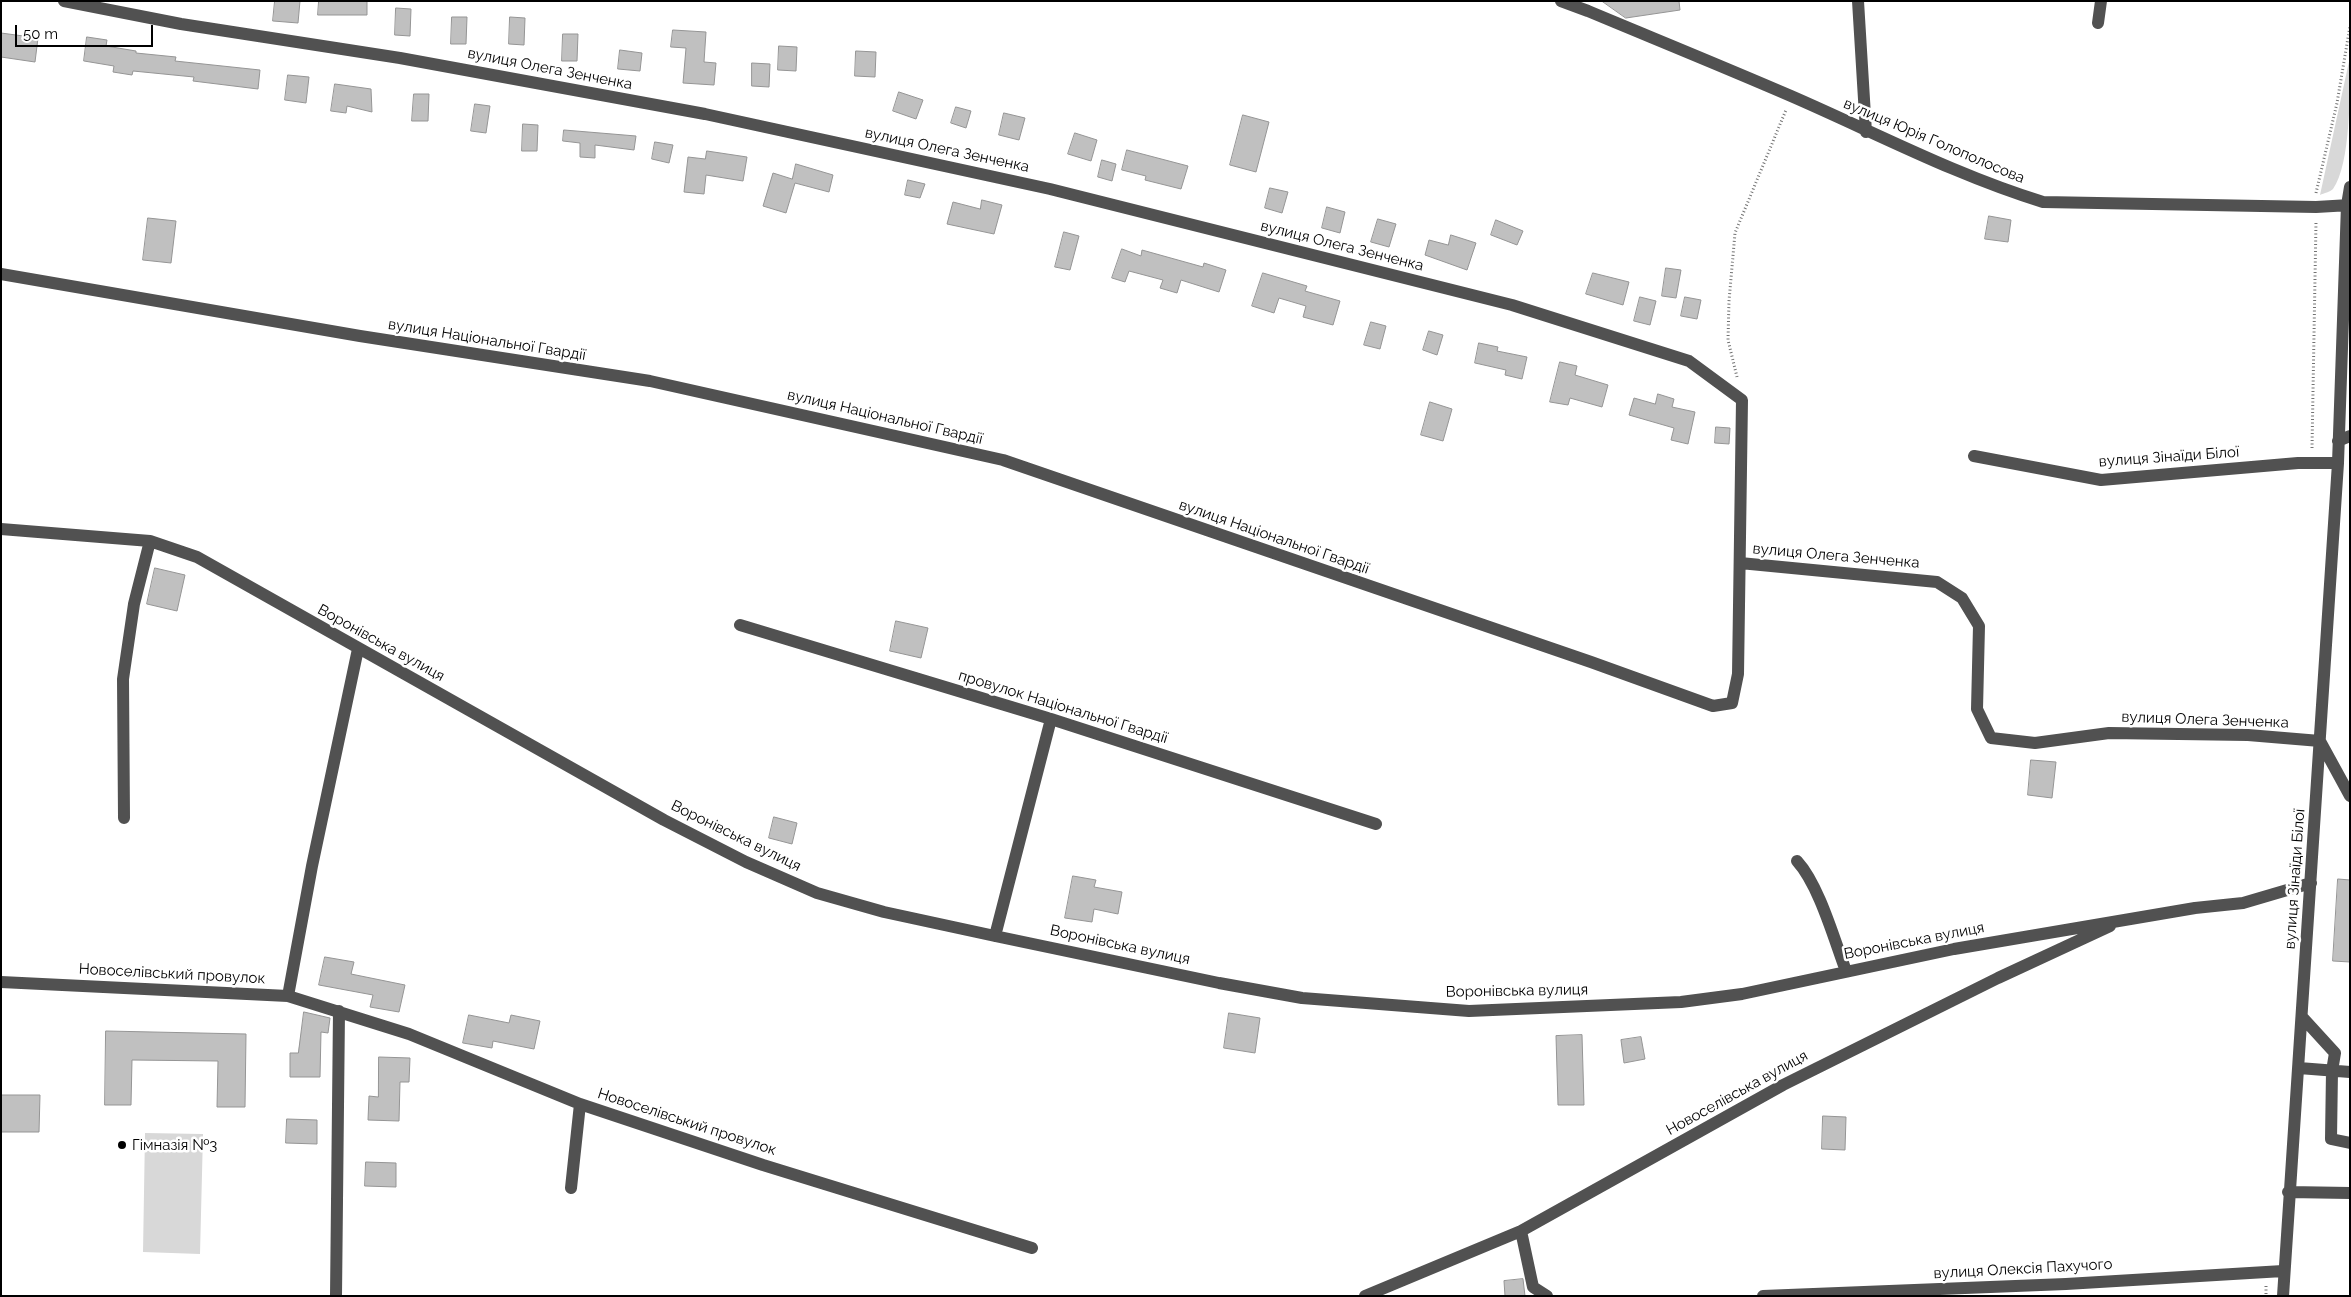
<!DOCTYPE html>
<meta charset="utf-8">
<style>
body{margin:0}
#map{position:relative;width:2351px;height:1297px;overflow:hidden;background:#fff;font-family:Raleway,sans-serif}
canvas{display:block}
.frame{position:absolute;inset:0;border:2px solid #000;pointer-events:none}
.scale{position:absolute;left:15px;top:25px;width:138px;height:22px;box-sizing:border-box;border:2px solid #000;border-top:0;padding-left:6px;font-size:15px;line-height:18px;white-space:nowrap;color:#000;-webkit-text-stroke:4px #fff;paint-order:stroke}
</style>
<div id="map">
<canvas width="2351" height="1297"></canvas>
<div class="frame"></div>
<div class="scale">50 m</div>
</div>
<script>
const context = document.querySelector('canvas').getContext('2d');
context.lineJoin = 'round';
function paint(path, color) { context.fillStyle = color; context.fill(path, 'evenodd'); }
function trace(path, color, width, dash) { context.strokeStyle = color; context.lineWidth = width; context.lineCap = dash ? 'butt' : 'round'; context.setLineDash(dash || []); context.stroke(path); }
function label(font, color, halo, rows, align = 'center') {
  context.font = font + ' Raleway,sans-serif'; context.lineWidth = 5; context.setLineDash([]); context.textBaseline = 'middle'; context.strokeStyle = halo; context.fillStyle = color; for (const [text, x, y, turn = 0] of rows) {
    context.save(); context.translate(x, y); context.rotate((+turn || 0) * Math.PI / 180); context.textAlign = isNaN(turn) ? turn : align; if (halo) context.strokeText(text, 0, 0); context.fillText(text, 0, 0); context.restore();
  }
}
paint(new Path2D(`
 M 2350,57 C 2350,90 2351,164 2333,189 C 2330,192 2324,193 2320,195 Z
 M 145,1133 L 203,1134 L 200,1254 L 143,1252 Z`), '#d8d8d8');
const building = new Path2D(`
 M 275,1 L 300,1 L 298,23 L 273,21 Z
 M 319,1 L 367,1 L 367,15 L 318,15 Z
 M 1602,1 L 1679,1 L 1680,10 L 1626,18 Z
 M 396,8 L 411,9 L 410,36 L 395,35 Z
 M 452,17 L 467,17 L 466,44 L 451,44 Z
 M 510,17 L 525,18 L 524,45 L 509,44 Z
 M 673,30 L 706,32 L 704,62 L 716,63 L 714,85 L 683,83 L 686,48 L 671,47 Z
 M 1,33 L 38,38 L 35,62 L 1,57 Z
 M 563,34 L 578,34 L 577,61 L 562,61 Z
 M 87,37 L 107,40 L 106,46 L 136,51 L 136,53 L 176,57 L 175,61 L 260,70 L 258,89 L 193,81 L 194,77 L 133,71 L 132,75 L 113,72 L 114,66 L 84,61 Z
 M 779,46 L 797,47 L 796,71 L 778,70 Z
 M 620,50 L 642,53 L 640,71 L 618,69 Z
 M 856,51 L 876,52 L 875,77 L 855,76 Z
 M 752,63 L 770,64 L 769,87 L 752,86 Z
 M 288,75 L 309,77 L 306,103 L 285,100 Z
 M 335,84 L 371,89 L 372,112 L 347,106 L 346,113 L 331,111 Z
 M 899,92 L 923,100 L 916,119 L 893,111 Z
 M 414,94 L 429,94 L 428,121 L 412,121 Z
 M 475,104 L 490,106 L 486,133 L 471,131 Z
 M 956,107 L 971,111 L 966,128 L 951,123 Z
 M 1004,113 L 1025,118 L 1019,140 L 999,135 Z
 M 1243,115 L 1269,122 L 1256,172 L 1230,165 Z
 M 523,124 L 538,125 L 537,151 L 522,151 Z
 M 564,130 L 636,136 L 634,150 L 595,145 L 595,158 L 580,157 L 580,143 L 563,141 Z
 M 1075,133 L 1097,140 L 1091,161 L 1068,154 Z
 M 655,142 L 673,145 L 669,163 L 652,159 Z
 M 1127,150 L 1188,166 L 1181,189 L 1145,180 L 1146,176 L 1122,170 Z
 M 707,151 L 747,157 L 743,181 L 706,175 L 704,194 L 684,192 L 688,157 L 705,159 Z
 M 1102,160 L 1116,164 L 1112,181 L 1098,177 Z
 M 796,164 L 833,175 L 829,192 L 795,183 L 786,213 L 763,206 L 773,173 L 792,179 Z
 M 908,180 L 925,184 L 920,198 L 905,195 Z
 M 1270,188 L 1288,192 L 1282,213 L 1265,208 Z
 M 982,200 L 1002,205 L 994,234 L 947,224 L 953,202 L 980,209 Z
 M 1327,207 L 1345,212 L 1340,233 L 1322,228 Z
 M 1989,216 L 2011,220 L 2008,242 L 1985,239 Z
 M 148,218 L 176,221 L 171,263 L 143,260 Z
 M 1378,219 L 1396,224 L 1389,247 L 1371,242 Z
 M 1496,220 L 1523,231 L 1517,245 L 1491,235 Z
 M 1064,232 L 1079,236 L 1070,270 L 1055,267 Z
 M 1451,235 L 1476,243 L 1467,270 L 1425,255 L 1429,240 L 1448,245 Z
 M 1122,249 L 1141,256 L 1142,250 L 1203,267 L 1204,263 L 1226,270 L 1219,292 L 1181,280 L 1177,293 L 1160,288 L 1163,280 L 1129,271 L 1125,282 L 1112,278 Z
 M 1666,268 L 1681,270 L 1676,298 L 1662,296 Z
 M 1263,273 L 1307,286 L 1305,291 L 1340,301 L 1333,325 L 1303,317 L 1306,306 L 1279,298 L 1274,313 L 1252,306 Z
 M 1593,273 L 1629,282 L 1623,305 L 1586,294 Z
 M 1640,297 L 1656,301 L 1650,325 L 1634,321 Z
 M 1685,297 L 1701,300 L 1697,319 L 1681,316 Z
 M 1371,322 L 1386,326 L 1380,349 L 1364,345 Z
 M 1429,331 L 1443,335 L 1437,355 L 1423,350 Z
 M 1479,343 L 1498,347 L 1497,351 L 1527,357 L 1522,379 L 1505,375 L 1506,370 L 1475,363 Z
 M 1560,362 L 1577,366 L 1575,375 L 1608,385 L 1602,407 L 1570,398 L 1568,405 L 1550,402 Z
 M 1658,394 L 1674,399 L 1672,407 L 1695,412 L 1688,444 L 1671,440 L 1674,428 L 1629,415 L 1634,398 L 1655,404 Z
 M 1430,402 L 1452,409 L 1443,441 L 1421,435 Z
 M 1716,427 L 1730,428 L 1729,444 L 1715,443 Z
 M 155,568 L 185,575 L 177,611 L 147,604 Z
 M 896,621 L 928,628 L 921,658 L 890,651 Z
 M 2031,760 L 2056,762 L 2052,798 L 2028,795 Z
 M 774,817 L 797,823 L 792,844 L 769,838 Z
 M 1073,876 L 1096,880 L 1094,887 L 1122,892 L 1118,914 L 1094,909 L 1092,922 L 1065,918 Z
 M 2338,879 L 2350,880 L 2350,962 L 2333,961 Z
 M 325,957 L 354,962 L 351,974 L 405,985 L 399,1012 L 370,1007 L 373,995 L 319,985 Z
 M 304,1012 L 330,1018 L 328,1033 L 321,1032 L 320,1077 L 290,1077 L 290,1053 L 298,1053 Z
 M 1229,1013 L 1260,1018 L 1255,1053 L 1224,1048 Z
 M 469,1015 L 509,1023 L 511,1015 L 540,1021 L 534,1049 L 493,1041 L 492,1048 L 463,1043 Z
 M 106,1031 L 246,1034 L 245,1107 L 217,1107 L 218,1061 L 132,1060 L 131,1105 L 105,1105 Z
 M 1582,1035 L 1584,1105 L 1558,1105 L 1556,1036 Z
 M 1641,1037 L 1645,1059 L 1624,1063 L 1621,1040 Z
 M 379,1057 L 410,1058 L 409,1082 L 400,1082 L 399,1121 L 368,1120 L 369,1096 L 378,1097 Z
 M 1,1095 L 40,1095 L 39,1132 L 1,1132 Z
 M 1823,1116 L 1846,1117 L 1845,1150 L 1822,1149 Z
 M 287,1119 L 317,1120 L 317,1144 L 286,1143 Z
 M 366,1162 L 396,1163 L 396,1187 L 365,1186 Z
 M 1523,1279 L 1525,1296 L 1505,1296 L 1504,1281 Z`);
paint(building, '#c0c0c0');
trace(building, '#959595', 1);
trace(new Path2D(`
 M 2316,193 L 2337,103 L 2350,26
 M 1737,377 L 1728,340 L 1729,301 L 1735,233 L 1786,110
 M 2312,448 L 2316,222
 M 2266,1286 L 2266,1296`), '#737373', 3, [1, 2.5]);
trace(new Path2D(`
 M 1561,1 L 1588,11 C 1655,39 1724,67 1791,96 C 1874,132 1955,175 2043,202 L 2316,207 L 2350,205
 M 1858,1 L 1866,132
 M 2098,23 L 2101,1
 M 1,274 L 360,336 L 650,381 L 1003,460 L 1591,662 L 1713,706 L 1732,703 L 1738,674 L 1742,400 L 1689,361 L 1512,305 L 1050,189 L 705,114 L 400,58 L 181,24 L 64,1
 M 2338,441 L 2350,436
 M 1974,456 L 2101,480 L 2298,463 L 2338,463
 M 1,529 L 150,541 L 197,557 L 664,820 L 746,862 L 817,893 L 884,912 L 995,936 L 1219,983 L 1302,998 L 1469,1011 L 1681,1002 L 1742,994 L 1954,949 L 2195,908 L 2243,903 L 2311,883
 M 1740,563 L 1937,582 L 1962,598 L 1979,626 L 1977,709 L 1991,738 L 2035,743 L 2109,733 L 2248,735 L 2320,741 L 2350,796
 M 740,625 L 1051,719 L 1376,824
 M 124,818 L 123,679 L 134,604 L 150,541
 M 1797,861 C 1819,885 1834,939 1846,971
 M 995,936 L 1051,719
 M 1,982 L 288,996 L 409,1034 L 580,1104 L 763,1165 L 1032,1248
 M 288,996 L 312,866 L 358,649
 M 2303,1018 L 2335,1053 L 2332,1071 L 2331,1139 L 2350,1143
 M 2299,1068 L 2350,1072
 M 571,1188 L 580,1104
 M 2288,1192 L 2350,1193
 M 1521,1231 L 1533,1287 L 1547,1296
 M 336,1296 L 339,1011
 M 1365,1296 L 1521,1231 L 1783,1085 L 1998,978 L 2110,926
 M 1763,1296 L 2066,1284 L 2283,1271
 M 2283,1296 L 2338,463 L 2347,205 L 2350,187`), '#515151', 12);
for (const [x, y, r, color] of [
 [122,1145,5,"#000"]
]) { const dot = new Path2D(); dot.arc(x, y, r, 0, 2 * Math.PI); context.fillStyle = color; context.fill(dot); trace(dot, '#fff', 2); }
label('15px', '#000', '#fff', [
 ["вулиця Олега Зенченка",550,69,11],
 ["вулиця Юрія Голополосова",1934,141,23],
 ["вулиця Олега Зенченка",947,150,12],
 ["вулиця Олега Зенченка",1342,246,14],
 ["вулиця Національної Гвардії",487,340,9],
 ["вулиця Національної Гвардії",885,417,13],
 ["вулиця Зінаїди Білої",2169,457,-4],
 ["вулиця Національної Гвардії",1274,537,19],
 ["вулиця Олега Зенченка",1836,556,5],
 ["Воронівська вулиця",381,643,29],
 ["провулок Національної Гвардії",1063,707,17],
 ["вулиця Олега Зенченка",2205,720,2],
 ["Воронівська вулиця",736,836,26],
 ["вулиця Зінаїди Білої",2295,879,-86],
 ["Воронівська вулиця",1914,941,-11],
 ["Воронівська вулиця",1120,945,12],
 ["Новоселівський провулок",172,974,3],
 ["Воронівська вулиця",1517,991,-1],
 ["Новоселівська вулиця",1737,1093,-29],
 ["Новоселівський провулок",687,1122,18],
 ["вулиця Олексія Пахучого",2023,1269,-3]
]);
label('15px', '#000', '#fff', [
 ["Гімназія №3",132,1145]
], 'left');
</script>
